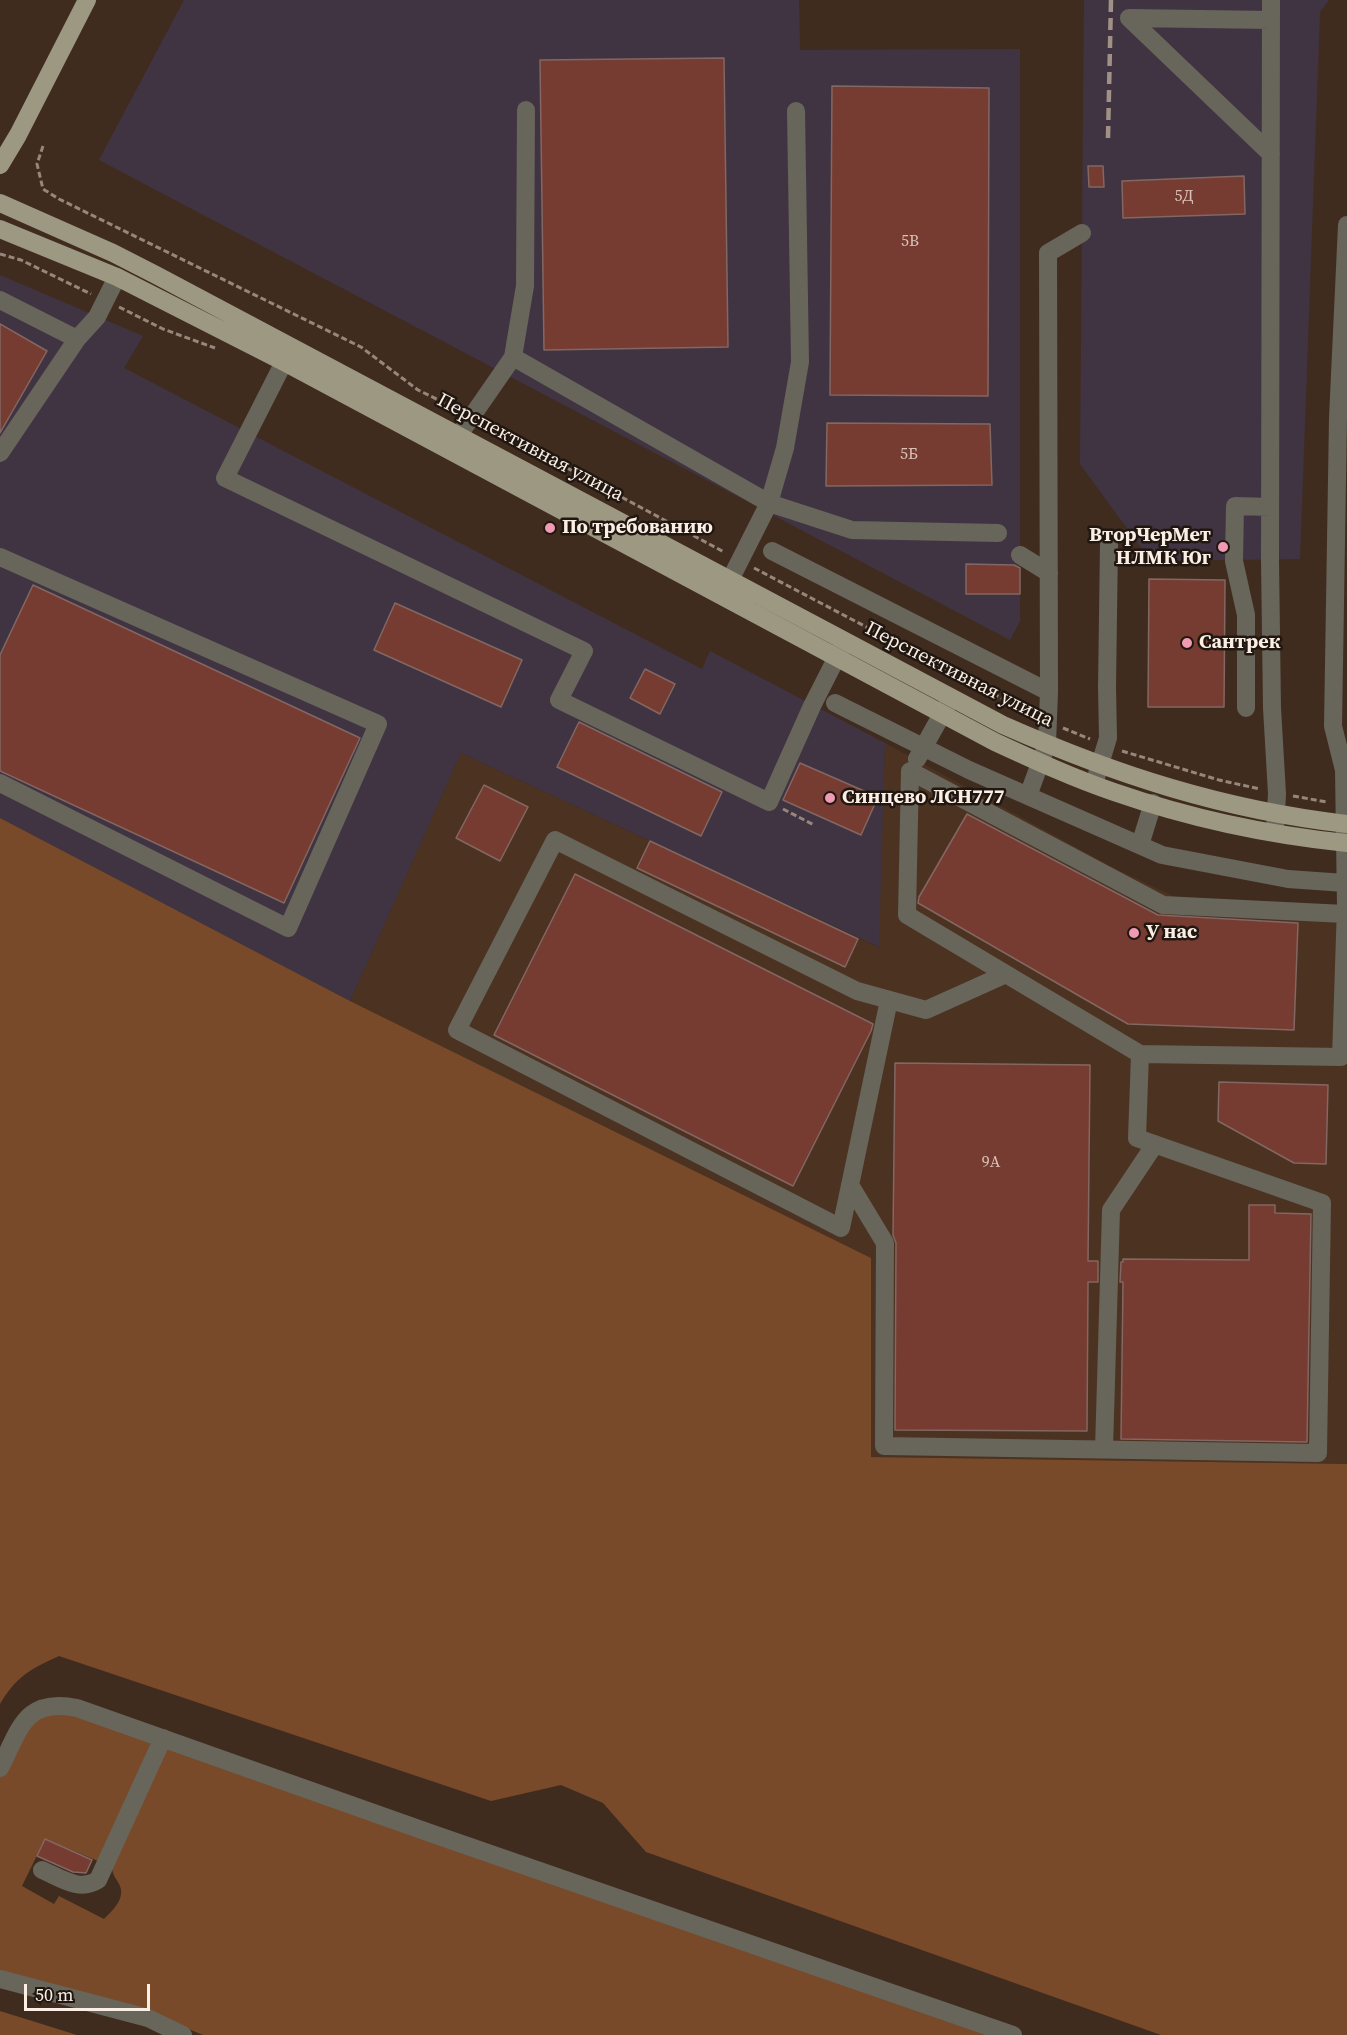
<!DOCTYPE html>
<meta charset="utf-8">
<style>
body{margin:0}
#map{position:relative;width:1347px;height:2035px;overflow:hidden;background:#402c1f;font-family:"Source Serif 4",serif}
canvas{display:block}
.scale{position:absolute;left:24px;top:1984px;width:126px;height:27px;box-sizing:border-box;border:3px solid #fbeee5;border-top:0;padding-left:8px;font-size:18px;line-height:21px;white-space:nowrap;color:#fbeee5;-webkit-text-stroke:4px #201711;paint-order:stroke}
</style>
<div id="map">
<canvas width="1347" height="2035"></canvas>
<div class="scale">50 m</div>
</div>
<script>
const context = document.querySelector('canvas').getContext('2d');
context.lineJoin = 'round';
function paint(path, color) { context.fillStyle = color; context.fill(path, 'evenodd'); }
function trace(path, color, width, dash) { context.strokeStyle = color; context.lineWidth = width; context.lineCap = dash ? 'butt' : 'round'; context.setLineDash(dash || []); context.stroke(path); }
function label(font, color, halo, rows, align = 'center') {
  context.font = font + ' "Source Serif 4",serif'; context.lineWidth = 5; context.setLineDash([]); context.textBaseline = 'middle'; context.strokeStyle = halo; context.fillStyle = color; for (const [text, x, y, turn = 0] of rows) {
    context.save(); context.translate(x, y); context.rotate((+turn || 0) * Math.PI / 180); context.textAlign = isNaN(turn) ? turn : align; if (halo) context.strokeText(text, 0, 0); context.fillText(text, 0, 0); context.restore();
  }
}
paint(new Path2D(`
 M 885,743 L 1114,868 L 1181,900 L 1347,906 L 1347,1464 L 870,1457 L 871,1258 L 350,1001 L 461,753 L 878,947 Z`), '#4c3221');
paint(new Path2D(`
 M 184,0 L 799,0 L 800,50 L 1020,49 L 1020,621 L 1010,640 L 99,160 Z
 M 1084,0 L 1329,0 L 1320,12 L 1300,559 L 1151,561 L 1080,464 Z
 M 0,275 L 143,336 L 124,368 L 702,669 L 710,651 L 885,743 L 879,947 L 461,753 L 350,1001 L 0,818 Z`), '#403443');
paint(new Path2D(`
 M 0,818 L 350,1001 L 871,1258 L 871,1457 L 1347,1464 L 1347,2035 L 1161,2035 L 646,1852 L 603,1803 L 561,1785 L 491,1801 L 59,1656 C 30,1669 16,1677 0,1704 Z
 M 54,1710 L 150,1739 L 151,1754 L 98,1861 L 45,1839 L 22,1886 L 54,1904 L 59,1896 L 104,1919 C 113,1910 125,1899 120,1886 C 117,1879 113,1877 112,1868 L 168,1747 L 1003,2035 L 203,2035 L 160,2017 L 0,1972 L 0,1775 L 26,1726 Z
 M 0,2011 L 77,2035 L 0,2035 Z`), '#784a2a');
const building = new Path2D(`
 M 724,58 L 728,347 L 544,350 L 540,60 Z
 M 832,86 L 989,88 L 988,396 L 830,395 Z
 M 1088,166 L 1103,166 L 1104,187 L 1089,187 Z
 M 1244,176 L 1245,214 L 1123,218 L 1122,181 Z
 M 0,324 L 47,351 L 0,433 Z
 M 827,423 L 990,424 L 992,485 L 826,486 Z
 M 966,564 L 1014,565 L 1020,568 L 1020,594 L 966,594 Z
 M 1149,579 L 1225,580 L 1224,707 L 1148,707 Z
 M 33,585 L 360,738 L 284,903 L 0,771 L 0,655 Z
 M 395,603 L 522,660 L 501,707 L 374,650 Z
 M 645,669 L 675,684 L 660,714 L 630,698 Z
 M 579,722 L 722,792 L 701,836 L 557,767 Z
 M 800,763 L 878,797 L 861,835 L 783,800 Z
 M 484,785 L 528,807 L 500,861 L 456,838 Z
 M 967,814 L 1158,915 L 1298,923 L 1294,1030 L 1128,1024 L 918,903 L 919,897 Z
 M 650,841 L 858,939 L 845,967 L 637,868 Z
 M 575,874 L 873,1024 L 871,1031 L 793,1186 L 494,1035 Z
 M 895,1063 L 1090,1065 L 1088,1261 L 1098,1261 L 1098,1282 L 1088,1282 L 1087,1431 L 895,1430 L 896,1243 L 893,1235 Z
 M 1219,1082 L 1328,1085 L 1326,1164 L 1294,1163 L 1218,1121 Z
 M 1249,1205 L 1275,1205 L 1275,1213 L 1311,1214 L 1307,1442 L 1121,1439 L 1123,1282 L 1120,1282 L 1121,1262 L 1123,1262 L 1123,1259 L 1249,1260 Z
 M 45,1839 L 92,1860 L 86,1873 L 73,1872 L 37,1856 Z`);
paint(building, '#763b31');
trace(building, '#836762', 1.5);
trace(new Path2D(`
 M 43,146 L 37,164 L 43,189 L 59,199 L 361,347 L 418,390 L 457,409
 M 0,254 L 21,260 L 91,294
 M 119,307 L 163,329 L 215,348
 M 487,425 L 724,552
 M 754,568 L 1032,714
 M 1063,728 L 1090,739
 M 1122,751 L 1219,780 L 1260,789
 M 1293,796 L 1327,802
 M 783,809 L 814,825`), '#97867b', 3, [6, 3]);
trace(new Path2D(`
 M 1271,0 L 1270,560 L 1272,708 L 1277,794 L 1275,829
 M 1129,18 L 1271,154
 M 1129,18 L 1271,20
 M 0,300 L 77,339 L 97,317 L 117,277
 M 513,357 L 769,503 L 852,530 L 998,533
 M 284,362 L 225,478 L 584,651 L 559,700 L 769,802 L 812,706 L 844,643
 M 459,435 L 513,357 L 525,286 L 526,110
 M 0,453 L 77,339
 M 772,551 L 1049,692 L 1047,744 L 1028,796
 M 1020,555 L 1049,573
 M 0,557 L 378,724 L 288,928 L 0,783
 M 724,592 L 769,503 L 785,448 L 800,362 L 796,111
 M 1049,692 L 1048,253 L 1082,233
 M 835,703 L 969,770 L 1162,855 L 1288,879 L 1345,883
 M 1246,708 L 1246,615 L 1234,561 L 1235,506 L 1270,507
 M 917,759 L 951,698
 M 1094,784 L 1108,738 L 1107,687 L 1109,544
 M 1140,845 L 1153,803
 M 1345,914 L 1163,905 L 910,771 L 907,915 L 1140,1054 L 1341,1057 L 1346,906 L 1344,770 L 1333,726 L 1338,418 L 1347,225
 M 889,1000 L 841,1228 L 457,1030 L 555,840 L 857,991 L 926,1010 L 1006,974
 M 850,1185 L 885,1243 L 884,1446 L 1318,1453 L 1322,1203 L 1137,1138 L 1140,1054
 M 1104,1449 L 1111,1210 L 1155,1144
 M 0,1768 C 20,1729 25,1697 77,1708 L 433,1834 L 1013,2035
 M 42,1870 C 61,1878 79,1892 98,1880 L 163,1738
 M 0,1979 L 148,2018 L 183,2035`), '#68655b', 18);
trace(new Path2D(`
 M 0,165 L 18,135 L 87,0
 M 0,203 L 113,253 L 156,275 L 1003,725 C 1116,775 1224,810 1347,824
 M 0,229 L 117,277 L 284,362 L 995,742 C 1034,760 1073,778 1114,792 C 1189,818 1268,835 1347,843`), '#9d9882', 18);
trace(new Path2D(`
 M 1108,138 L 1111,0`), '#a09085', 4.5, [12, 6]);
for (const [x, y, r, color] of [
 [550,528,6,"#f19ab3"],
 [1223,547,6,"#f19ab3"],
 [1187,643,6,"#f19ab3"],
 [830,798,6,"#f19ab3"],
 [1134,933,6,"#f19ab3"]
]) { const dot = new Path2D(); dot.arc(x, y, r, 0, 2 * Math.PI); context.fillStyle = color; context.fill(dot); trace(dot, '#201711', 2); }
label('16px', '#dac1b8', null, [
 ["5Д",1184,197],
 ["5В",910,242],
 ["5Б",909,455],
 ["9А",991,1163]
]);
label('20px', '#fbeee5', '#201711', [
 ["Перспективная улица",530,448,28],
 ["Перспективная улица",959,675,27]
]);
label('bold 20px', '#fbeee5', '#201711', [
 ["По требованию",562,528],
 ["ВторЧерМет",1211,536,"right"],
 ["НЛМК Юг",1211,559,"right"],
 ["Сантрек",1199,643],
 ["Синцево ЛСН777",842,798],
 ["У нас",1146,933]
], 'left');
</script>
